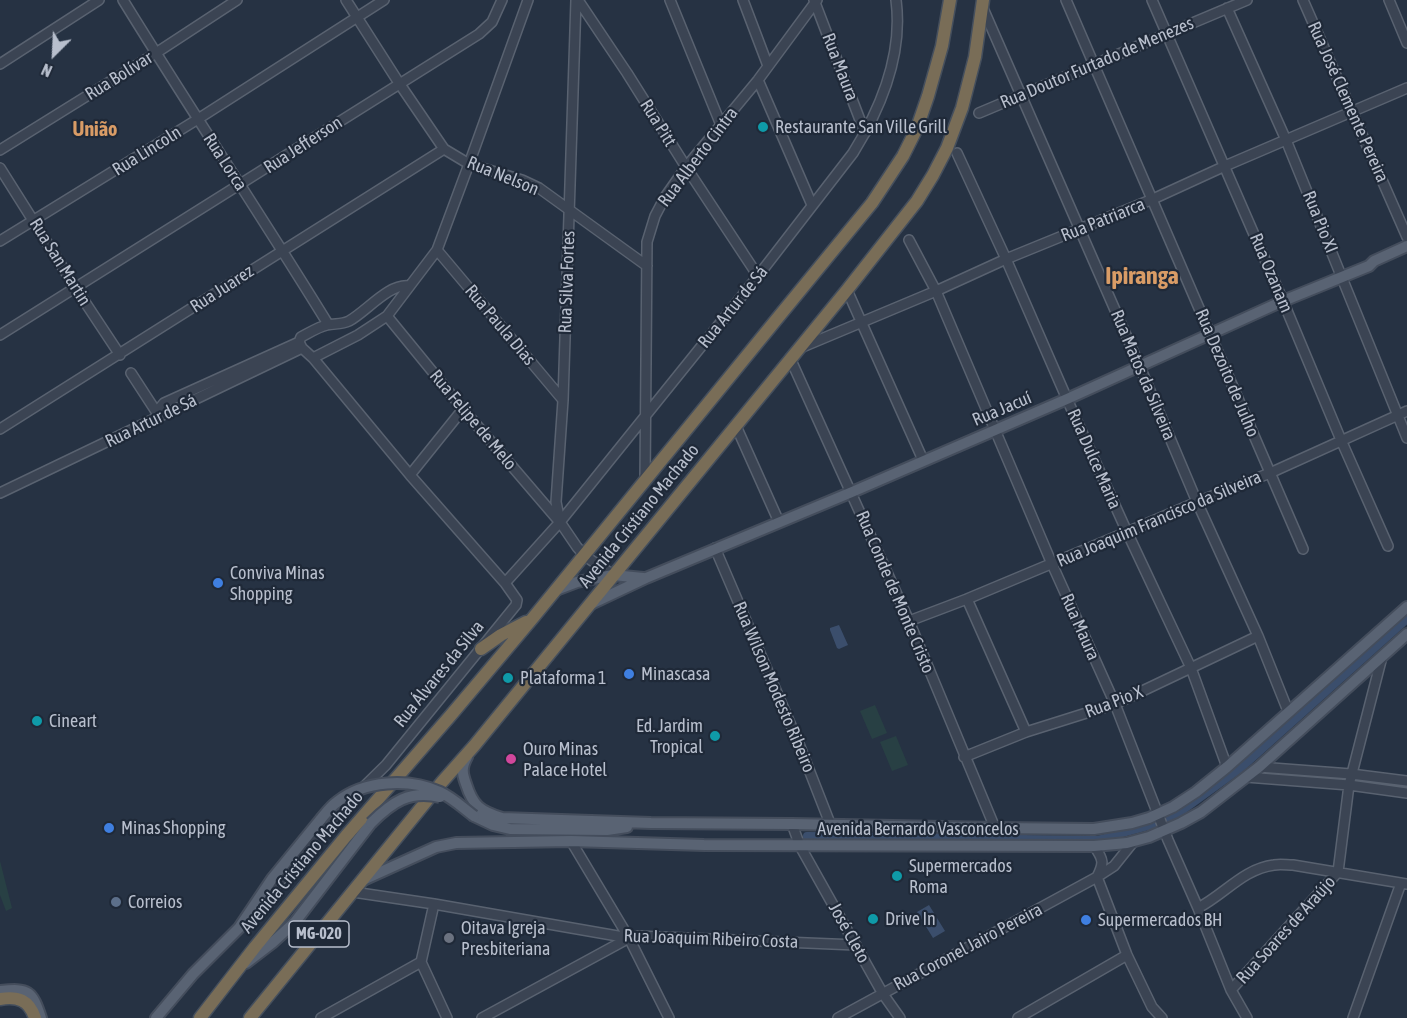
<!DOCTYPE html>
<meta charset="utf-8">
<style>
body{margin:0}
#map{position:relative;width:1407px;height:1018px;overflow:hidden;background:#263243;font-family:"Asap Condensed",sans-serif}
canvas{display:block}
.north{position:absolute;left:24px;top:24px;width:60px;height:60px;-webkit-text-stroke:4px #1f2938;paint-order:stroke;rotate:204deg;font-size:16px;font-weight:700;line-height:24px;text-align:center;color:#b8bfcd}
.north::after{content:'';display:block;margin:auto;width:21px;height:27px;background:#b8bfcd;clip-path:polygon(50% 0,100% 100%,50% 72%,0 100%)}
</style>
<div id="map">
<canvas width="1407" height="1018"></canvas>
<div class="north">N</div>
</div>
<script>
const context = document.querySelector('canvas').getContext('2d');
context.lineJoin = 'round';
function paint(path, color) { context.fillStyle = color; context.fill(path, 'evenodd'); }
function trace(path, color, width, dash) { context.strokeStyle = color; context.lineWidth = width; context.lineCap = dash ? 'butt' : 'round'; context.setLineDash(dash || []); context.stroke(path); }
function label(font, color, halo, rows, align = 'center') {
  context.font = font + ' "Asap Condensed",sans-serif'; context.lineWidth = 4.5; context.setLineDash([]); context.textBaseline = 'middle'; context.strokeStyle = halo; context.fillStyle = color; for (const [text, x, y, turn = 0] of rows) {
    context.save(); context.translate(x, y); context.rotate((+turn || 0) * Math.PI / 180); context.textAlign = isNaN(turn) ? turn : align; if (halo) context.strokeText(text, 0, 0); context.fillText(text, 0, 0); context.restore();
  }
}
paint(new Path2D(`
 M 875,705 L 887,733 L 872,739 L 860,711 Z
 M 896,736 L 908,765 L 892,771 L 880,742 Z
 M 0,861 L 12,908 L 6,911 L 0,895 Z`), '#284044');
paint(new Path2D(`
 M 839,625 L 848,645 L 839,649 L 837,648 L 830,630 L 830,628 Z
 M 929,905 L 945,931 L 933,938 L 917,912 Z`), '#3b4e6c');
trace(new Path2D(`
 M 807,836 L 1097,840 L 1149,826 L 1172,818 L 1241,768 L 1407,619`), '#3b4e6c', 8);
const minor = new Path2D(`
 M 123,0 C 190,109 261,215 328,324
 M 346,0 L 399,83 L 444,149 L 469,164 L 522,180 L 539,188 L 647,266
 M 576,0 L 563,400 L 556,502 L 560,522 L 577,547 L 585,556 L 613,575
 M 578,0 L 627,73 L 686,167 L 758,276
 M 670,0 L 721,125
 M 743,0 L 768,66
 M 814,0 L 865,133
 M 1066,0 L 1303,549
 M 1152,0 L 1283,301 L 1341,440 L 1388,546
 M 1303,0 L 1407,237
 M 1389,0 L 1407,43
 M 982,6 L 1140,367 L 1197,502 L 1258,636 L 1288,711
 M 1227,8 L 1286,140 L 1407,438
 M 0,64 L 99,0
 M 758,80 L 812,205
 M 979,113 L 1247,0
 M 0,150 L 156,53 L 237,0
 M 957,153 L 1006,259 L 1067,399 L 1127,532 L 1191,668 L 1227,767
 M 0,168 L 75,287 L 120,355
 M 909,240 L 936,291 L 1052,564 L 1115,704 L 1168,840 L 1198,908 L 1231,990 L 1247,1018
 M 0,241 L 198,119 L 384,0
 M 437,250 L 563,400
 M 847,290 L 923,460
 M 387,316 L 463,409 L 558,520
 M 0,335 L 479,34 L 492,22 L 502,0
 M 800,348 L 936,291 L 1006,259 L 1153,199 L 1225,166 L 1407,88
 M 313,358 L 358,335 L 387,316 L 437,250 L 469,164 L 528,0
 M 790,358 L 909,621 L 995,828
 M 131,373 L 159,416
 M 158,414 L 159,409 L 164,403 L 299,342 L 301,337 C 309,333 318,327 327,325 C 335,323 341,325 349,321 C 366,312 389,283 409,286
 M 736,426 L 779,522
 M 0,429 L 444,149
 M 410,475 L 463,409
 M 645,481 L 647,242 L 655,216 L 665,197 L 686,167 L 758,80 L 817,0
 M 0,493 L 302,348
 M 715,548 L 799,744 L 831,826
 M 505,583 L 560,522 L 758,276 L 853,153 C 881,108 903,53 896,0
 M 967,599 L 1026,732
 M 909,621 L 967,599 L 1127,532 L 1197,502 L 1270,473 L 1407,411
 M 964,757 L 1026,732 L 1115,704 L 1258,636
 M 1259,767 L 1351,774 L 1407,781
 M 1246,777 L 1349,785 L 1407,793
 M 792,824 L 800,846 L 883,994 L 900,1018
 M 571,841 L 629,938 L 669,1018
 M 1094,846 C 1104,860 1104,863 1097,877
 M 1097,877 L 1127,955 L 1152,1007 L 1162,1018
 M 353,892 L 434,904 L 629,938 L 638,936 L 856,945
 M 434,904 L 421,962 L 447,1018
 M 259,906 L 334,816 L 386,765 L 516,605 L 517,600 L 505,583 L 410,475 L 313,358 L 302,348 L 299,342
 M 1198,908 C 1225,894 1243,869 1274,865 C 1280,864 1287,865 1293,865 L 1407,884
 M 1231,990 L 1338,872 L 1349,785 L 1382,657
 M 321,1018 L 421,962
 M 482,1018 L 629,938
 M 838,1018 L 1097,877 L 1114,866 L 1134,841
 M 1018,1018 L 1127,955
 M 1353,1018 L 1401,883`);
const major = new Path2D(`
 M 556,590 L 577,582 L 613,575 L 643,578
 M 591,604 L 646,578 L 852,492 L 1067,399 L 1283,301 L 1369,266 L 1374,261 L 1407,246
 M 467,757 C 461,768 462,773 466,784 C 473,806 480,811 502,818 L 651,823 L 792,824 L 995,828 L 1094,829 L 1132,823 L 1149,818 L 1173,807 L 1196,792 L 1227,767 L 1407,607
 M 474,816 L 493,825 L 510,829 L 607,830 L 627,827
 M 363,880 L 436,847 L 456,843 L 571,841 L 704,845 L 1094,846 L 1127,843 L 1149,837 L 1181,823 L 1201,812 L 1259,767 L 1407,634
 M 246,963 L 272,943 L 295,922 L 371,823
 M 0,991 C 29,988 32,991 41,1018
 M 156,1018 L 193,974 L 239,928 L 272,879 L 321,819`);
const highway = new Path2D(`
 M 481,649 L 501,635 L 526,622
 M 0,999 C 18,996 29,1000 35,1018
 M 200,1018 L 255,947 L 346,836 L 451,715 L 532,619 L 776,320 L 872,203 L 903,156 L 917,128 L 928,96 L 942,46 L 950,0
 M 250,1018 L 442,782 L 474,746 L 847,290 L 917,201 L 933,175 L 947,148 L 962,108 L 975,57 L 983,0`);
trace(minor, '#596270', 12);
trace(major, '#444d5c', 14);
trace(highway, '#454f5d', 15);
trace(minor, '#3b4453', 9);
trace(major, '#596373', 10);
trace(highway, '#796d57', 12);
const majorBridge = new Path2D(`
 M 321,819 C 326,813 331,806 337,802 C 364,780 409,778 440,792 C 453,798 463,808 474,816
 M 371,823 C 392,802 409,790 440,797`);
trace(majorBridge, '#444d5c', 14, []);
trace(majorBridge, '#596373', 10);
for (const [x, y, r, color] of [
 [763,127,6,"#0f9aa8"],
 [218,583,6,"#3f7fe0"],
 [629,674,6,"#3f7fe0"],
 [508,678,6,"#0f9aa8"],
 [37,721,6,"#0f9aa8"],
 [715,736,6,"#0f9aa8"],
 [511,759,6,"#d1479c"],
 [109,828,6,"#3f7fe0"],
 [897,876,6,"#0f9aa8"],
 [116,902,6,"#5c6f8a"],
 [873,919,6,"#0f9aa8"],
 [1086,920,6,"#3f7fe0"],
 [449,938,6,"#6b7280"]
]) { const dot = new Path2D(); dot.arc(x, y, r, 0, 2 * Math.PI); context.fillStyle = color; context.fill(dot); trace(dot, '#1f2938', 2); }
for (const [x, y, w] of [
 [319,934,60]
]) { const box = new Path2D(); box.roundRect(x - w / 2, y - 13, w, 26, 4.5); context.fillStyle = '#1f2938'; context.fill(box); trace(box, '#b8bfcd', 1.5); }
label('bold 16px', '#b8bfcd', null, [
 ["MG-020",319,934]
]);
label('18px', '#b8bfcd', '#1f2938', [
 ["Rua Doutor Furtado de Menezes",1097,63,-23],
 ["Rua Maura",840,67,69],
 ["Rua Bolívar",119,76,-32],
 ["Rua José Clemente Pereira",1348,102,66],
 ["Rua Pitt",658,123,58],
 ["Rua Jefferson",303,145,-33],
 ["Rua Lincoln",147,151,-32],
 ["Rua Alberto Cintra",698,157,-53],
 ["Rua Lorca",225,162,57],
 ["Rua Nelson",503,176,22],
 ["Rua Patriarca",1103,220,-22],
 ["Rua Pio XI",1320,222,68],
 ["Rua San Martin",60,262,58],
 ["Rua Ozanam",1271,273,67],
 ["Rua Silva Fortes",567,282,-88],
 ["Rua Juarez",222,289,-33],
 ["Rua Artur de Sá",733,307,-51],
 ["Rua Paula Dias",500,325,50],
 ["Rua Dezoito de Julho",1227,373,67],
 ["Rua Matos da Silveira",1143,375,67],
 ["Rua Jacuí",1002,409,-23],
 ["Rua Felipe de Melo",473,420,50],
 ["Rua Artur de Sá",151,421,-26],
 ["Rua Dulce Maria",1094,459,66],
 ["Avenida Cristiano Machado",639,516,-51],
 ["Rua Joaquim Francisco da Silveira",1159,519,-23],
 ["Rua Conde de Monte Cristo",895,592,67],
 ["Rua Maura",1080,627,66],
 ["Rua Álvares da Silva",439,674,-51],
 ["Rua Wilson Modesto Ribeiro",774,687,67],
 ["Rua Pio X",1114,702,-21],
 ["Avenida Bernardo Vasconcelos",918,829],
 ["Avenida Cristiano Machado",302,862,-50],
 ["Rua Soares de Araújo",1286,930,-48],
 ["José Cleto",849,933,61],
 ["Rua Joaquim Ribeiro Costa",711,939,2],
 ["Rua Coronel Jairo Pereira",968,947,-28]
]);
label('18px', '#b8bfcd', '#1f2938', [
 ["Restaurante San Ville Grill",775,127],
 ["Conviva Minas",230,573],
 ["Shopping",230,594],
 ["Minascasa",641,674],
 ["Plataforma 1",520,678],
 ["Cineart",49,721],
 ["Ed. Jardim",703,726,"right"],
 ["Tropical",703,747,"right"],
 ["Ouro Minas",523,749],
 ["Palace Hotel",523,770],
 ["Minas Shopping",121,828],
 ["Supermercados",909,866],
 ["Roma",909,887],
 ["Correios",128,902],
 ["Drive In",885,919],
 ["Supermercados BH",1098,920],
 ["Oitava Igreja",461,928],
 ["Presbiteriana",461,949]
], 'left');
label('bold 20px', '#d99c66', '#1f2938', [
 ["União",95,130]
]);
label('bold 24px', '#d99c66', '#1f2938', [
 ["Ipiranga",1142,276]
]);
</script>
